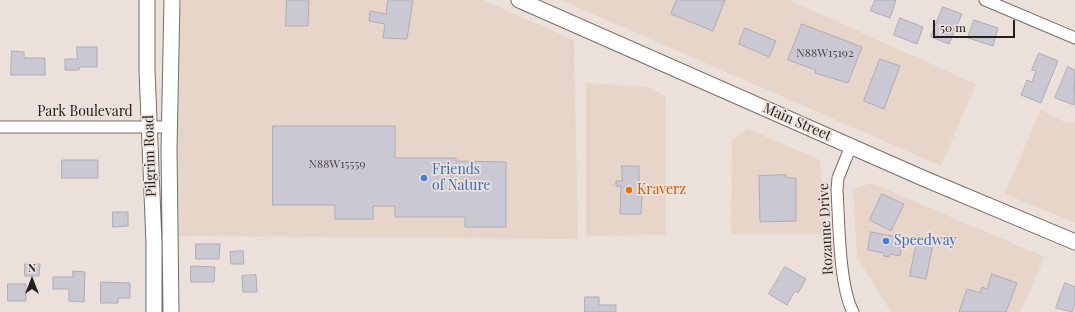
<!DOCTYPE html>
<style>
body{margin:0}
#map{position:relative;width:1075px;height:312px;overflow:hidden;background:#ece1da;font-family:"Playfair Display",serif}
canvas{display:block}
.north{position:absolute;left:12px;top:260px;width:40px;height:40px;-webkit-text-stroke:3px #ece1da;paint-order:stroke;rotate:0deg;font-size:11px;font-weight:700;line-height:16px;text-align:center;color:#24201d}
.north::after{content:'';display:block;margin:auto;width:14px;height:18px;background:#24201d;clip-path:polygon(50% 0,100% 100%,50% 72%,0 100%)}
.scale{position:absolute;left:933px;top:20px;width:82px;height:18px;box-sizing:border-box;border:2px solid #24201d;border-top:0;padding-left:5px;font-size:12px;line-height:14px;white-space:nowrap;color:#24201d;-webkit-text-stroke:3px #ece1da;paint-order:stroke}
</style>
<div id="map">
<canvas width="1075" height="312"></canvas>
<div class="north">N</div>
<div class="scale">50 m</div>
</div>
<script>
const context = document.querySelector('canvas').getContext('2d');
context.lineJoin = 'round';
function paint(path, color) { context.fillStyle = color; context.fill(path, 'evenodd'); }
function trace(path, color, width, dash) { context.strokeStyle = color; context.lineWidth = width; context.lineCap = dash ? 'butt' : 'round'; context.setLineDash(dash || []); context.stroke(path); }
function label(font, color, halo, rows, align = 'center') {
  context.font = font + ' "Playfair Display",serif'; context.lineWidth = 3.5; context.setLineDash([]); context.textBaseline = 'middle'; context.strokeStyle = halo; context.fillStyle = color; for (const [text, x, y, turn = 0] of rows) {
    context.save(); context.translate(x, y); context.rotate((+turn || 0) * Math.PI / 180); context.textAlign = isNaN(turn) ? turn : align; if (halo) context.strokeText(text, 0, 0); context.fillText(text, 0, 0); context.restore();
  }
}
paint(new Path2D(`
 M 183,0 L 483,0 L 574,40 L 578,239 L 177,236 L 177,62 L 178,19 Z
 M 561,0 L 789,0 L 976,84 L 941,166 Z
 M 586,83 L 649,87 L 666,97 L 666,235 L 586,236 Z
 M 1040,110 L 1065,122 L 1075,122 L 1075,223 L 1005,194 Z
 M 748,129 L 820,160 L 827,234 L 731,234 L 732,139 Z
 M 871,183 L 1045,257 L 1020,312 L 891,312 L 857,257 L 853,189 Z`), '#e7d5ca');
const building = new Path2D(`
 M 287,0 L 309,0 L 308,26 L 286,26 Z
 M 388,0 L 413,0 L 407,39 L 383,38 L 385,24 L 369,21 L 370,11 L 386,14 Z
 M 677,0 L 725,0 L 713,31 L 671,14 Z
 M 875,0 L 896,0 L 890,18 L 871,11 Z
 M 943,7 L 962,14 L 949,44 L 931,37 Z
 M 900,18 L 923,27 L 917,44 L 894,35 Z
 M 974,20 L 998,28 L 993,46 L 968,38 Z
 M 802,24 L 862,47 L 848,83 L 815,73 L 816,70 L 788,60 Z
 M 745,28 L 776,41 L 769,57 L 739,44 Z
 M 77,47 L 97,47 L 97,67 L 79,67 L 79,70 L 65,70 L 65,59 L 77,59 Z
 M 12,51 L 24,52 L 24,58 L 45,58 L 45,75 L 11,75 Z
 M 1039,53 L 1058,61 L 1041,103 L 1021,95 L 1027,80 L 1032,82 L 1036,71 L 1032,70 Z
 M 880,59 L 900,66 L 884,109 L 864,101 Z
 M 1068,67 L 1075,70 L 1074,105 L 1055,98 Z
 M 273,126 L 395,126 L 395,158 L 456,158 L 456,161 L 506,162 L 506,227 L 465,227 L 465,217 L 395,217 L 395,206 L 373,206 L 373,219 L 335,219 L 335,205 L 273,205 Z
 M 62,160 L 98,160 L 98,178 L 62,178 Z
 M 622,166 L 639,166 L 639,188 L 648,188 L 647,195 L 642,195 L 641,214 L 620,214 L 621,186 L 616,186 L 616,181 L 622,181 Z
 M 786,175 L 786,178 L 796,178 L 796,221 L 760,222 L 759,176 Z
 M 882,194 L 904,204 L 891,231 L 870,220 Z
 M 113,212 L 128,212 L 128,226 L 113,227 Z
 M 871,232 L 903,238 L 900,256 L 890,254 L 889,257 L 884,256 L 884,253 L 868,250 Z
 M 918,236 L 934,239 L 926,279 L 910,276 Z
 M 196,244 L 220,244 L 219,259 L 196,259 Z
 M 243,251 L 244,264 L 231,264 L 230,252 Z
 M 25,264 L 40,264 L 39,276 L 25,276 Z
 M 191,266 L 215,267 L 214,282 L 191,282 Z
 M 785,267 L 806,279 L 798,293 L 795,291 L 787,305 L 769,294 Z
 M 73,271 L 85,272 L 84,302 L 69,301 L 69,289 L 53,289 L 53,277 L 73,277 Z
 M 992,274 L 1017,283 L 1006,312 L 959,312 L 967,289 L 980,293 L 982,287 L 987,289 Z
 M 256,275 L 257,292 L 243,292 L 242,276 Z
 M 101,282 L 130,283 L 130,298 L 118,298 L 118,303 L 101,303 Z
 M 1065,283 L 1075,287 L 1075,304 L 1072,312 L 1056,308 Z
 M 8,284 L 26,284 L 26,301 L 8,301 Z
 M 585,297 L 599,297 L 599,305 L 616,305 L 616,312 L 585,312 Z`);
paint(building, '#cac8d3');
trace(building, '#aeacb7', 1);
const street = new Path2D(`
 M 985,0 L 1075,38
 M 0,127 L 170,127
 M 851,146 L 838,178 L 837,190 C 839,221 839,286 853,312`);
const secondary = new Path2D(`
 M 147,0 L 147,70 L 154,243 L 154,312
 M 519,0 L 925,179 L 1075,242
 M 171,312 L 169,149 L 172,0`);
trace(street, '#766c66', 13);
trace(secondary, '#766c66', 17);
trace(street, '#fff', 11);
trace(secondary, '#fff', 15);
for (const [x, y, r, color] of [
 [424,178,4,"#3f7fe0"],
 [629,190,4,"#e8710a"],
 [886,241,4,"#3f7fe0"]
]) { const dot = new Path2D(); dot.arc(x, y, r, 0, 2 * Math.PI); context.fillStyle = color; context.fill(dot); trace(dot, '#ece1da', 1.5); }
label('12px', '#4e4a4a', null, [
 ["N88W15192",825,53],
 ["N88W15559",337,164]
]);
label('14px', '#24201d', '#ece1da', [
 ["Park Boulevard",85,112],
 ["Main Street",797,122,24],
 ["Pilgrim Road",150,156,-92],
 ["Rozanne Drive",826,229,-93]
]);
label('14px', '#366cbe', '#ece1da', [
 ["Friends",432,170],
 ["of Nature",432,186],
 ["Speedway",894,241]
], 'left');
label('14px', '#c56008', '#ece1da', [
 ["Kraverz",637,190]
], 'left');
</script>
